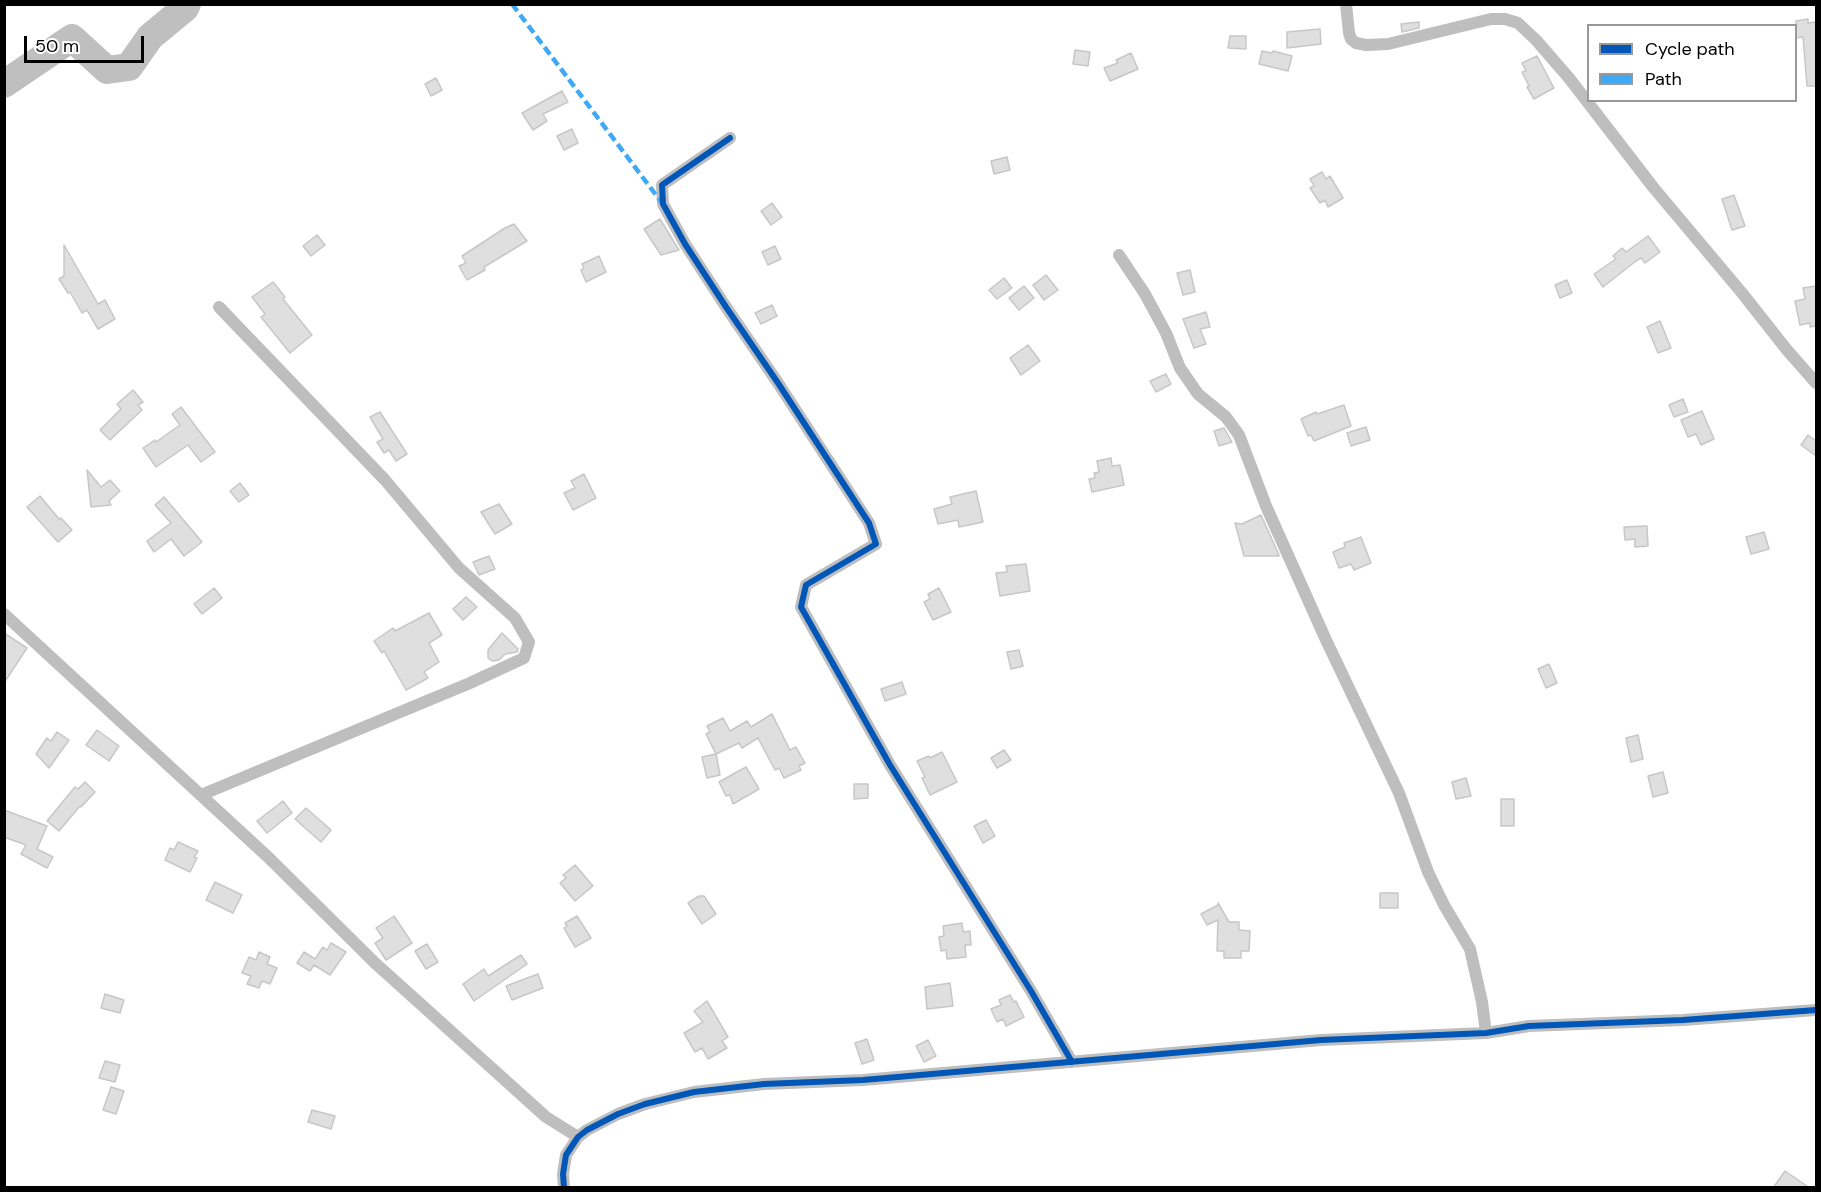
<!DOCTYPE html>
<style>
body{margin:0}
#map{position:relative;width:1821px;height:1192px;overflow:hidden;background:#fff;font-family:"DM Sans",sans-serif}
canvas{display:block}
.frame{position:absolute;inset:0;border:6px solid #000;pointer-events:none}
.legend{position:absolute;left:1587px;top:24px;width:210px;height:78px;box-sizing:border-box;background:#fff;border:2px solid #999;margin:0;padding:8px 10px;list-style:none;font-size:18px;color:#000}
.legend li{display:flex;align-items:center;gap:12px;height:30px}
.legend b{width:30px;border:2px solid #999}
.scale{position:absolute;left:24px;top:36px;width:120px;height:27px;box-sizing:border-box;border:3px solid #000;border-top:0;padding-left:8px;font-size:18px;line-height:21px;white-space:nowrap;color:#000;-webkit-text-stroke:4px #fff;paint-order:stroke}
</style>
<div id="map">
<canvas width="1821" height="1192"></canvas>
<div class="frame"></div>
<ul class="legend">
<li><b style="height:8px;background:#0057b8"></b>Cycle path</li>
<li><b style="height:8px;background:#3fa9f5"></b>Path</li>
</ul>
<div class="scale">50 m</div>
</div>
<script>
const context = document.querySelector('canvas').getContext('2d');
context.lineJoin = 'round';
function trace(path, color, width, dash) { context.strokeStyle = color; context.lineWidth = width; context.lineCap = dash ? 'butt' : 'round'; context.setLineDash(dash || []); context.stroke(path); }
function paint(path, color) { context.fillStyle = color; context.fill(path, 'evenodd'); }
trace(new Path2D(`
 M 4,84 L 72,38 L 107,70 L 129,67 L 150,37 L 185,8 L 187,4`), '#bfbfbf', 28);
const building = new Path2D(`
 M 1808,19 L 1808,23 L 1816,22 L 1816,86 L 1807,86 L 1803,37 L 1796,38 L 1796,21 Z
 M 1419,22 L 1419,28 L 1402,32 L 1401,24 Z
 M 1320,29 L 1321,44 L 1287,48 L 1287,32 Z
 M 1230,36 L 1246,36 L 1246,49 L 1228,48 Z
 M 1075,50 L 1090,52 L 1088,66 L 1073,64 Z
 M 1262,51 L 1272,53 L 1273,51 L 1292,56 L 1288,71 L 1259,64 Z
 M 1131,53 L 1138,69 L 1110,81 L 1104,68 L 1118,63 L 1116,60 Z
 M 1537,56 L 1554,88 L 1534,99 L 1527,87 L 1529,86 L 1522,72 L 1526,71 L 1522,63 Z
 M 436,78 L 442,90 L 431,96 L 425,84 Z
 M 562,91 L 568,102 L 543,114 L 547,121 L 533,130 L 522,113 Z
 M 572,129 L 578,143 L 564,150 L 557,136 Z
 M 1007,157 L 1010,170 L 994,174 L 991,161 Z
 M 1322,172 L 1326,179 L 1330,176 L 1343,198 L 1328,207 L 1325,200 L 1320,203 L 1310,188 L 1314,186 L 1310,179 Z
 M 1734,195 L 1745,226 L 1732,230 L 1722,199 Z
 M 772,203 L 782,217 L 771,225 L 761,211 Z
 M 660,219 L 679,250 L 661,255 L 644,229 Z
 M 514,224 L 527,241 L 484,267 L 485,270 L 467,280 L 459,266 L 466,263 L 462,256 L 505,228 Z
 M 317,235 L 325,245 L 311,256 L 303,246 Z
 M 1648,236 L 1660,252 L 1645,263 L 1641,258 L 1636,261 L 1603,287 L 1594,274 L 1616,259 L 1613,256 L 1622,248 L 1626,252 Z
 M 64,245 L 98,304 L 105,300 L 115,319 L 98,329 L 87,310 L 82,313 L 70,292 L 68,293 L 59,279 L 64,276 Z
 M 775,246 L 781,259 L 768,265 L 762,252 Z
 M 599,256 L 606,272 L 586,282 L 581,270 L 584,268 L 582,264 Z
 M 1190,270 L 1195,292 L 1183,295 L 1177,273 Z
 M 1046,275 L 1058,290 L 1044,300 L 1033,285 Z
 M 1004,278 L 1012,288 L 997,299 L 989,290 Z
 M 1567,280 L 1572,293 L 1560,298 L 1555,285 Z
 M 273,282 L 285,297 L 283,299 L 312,335 L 290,353 L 261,317 L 265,314 L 252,297 Z
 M 1024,286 L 1034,298 L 1019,310 L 1009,298 Z
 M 1816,286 L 1816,326 L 1810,327 L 1810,323 L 1800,325 L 1795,301 L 1805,299 L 1803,288 Z
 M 772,305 L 777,316 L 761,324 L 755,313 Z
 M 1206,312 L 1210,327 L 1200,329 L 1206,344 L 1194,348 L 1183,319 Z
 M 1660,321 L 1671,348 L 1658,353 L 1647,327 Z
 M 1028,345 L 1040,361 L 1021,375 L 1010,358 Z
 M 1166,374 L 1171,384 L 1156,392 L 1150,381 Z
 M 133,390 L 143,402 L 138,405 L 142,410 L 110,440 L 100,430 L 121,409 L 117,404 Z
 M 1683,399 L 1688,412 L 1674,417 L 1669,405 Z
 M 1344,405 L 1351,426 L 1314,441 L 1311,435 L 1308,436 L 1301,419 L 1316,412 L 1317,414 Z
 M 181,407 L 215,452 L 201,462 L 188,445 L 156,467 L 143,448 L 155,440 L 156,442 L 180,425 L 172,414 Z
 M 1702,411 L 1714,439 L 1701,445 L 1696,434 L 1688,437 L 1681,420 Z
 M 380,412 L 407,454 L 396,461 L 389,450 L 384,453 L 377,442 L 383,439 L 370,417 Z
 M 1366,427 L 1370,440 L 1351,446 L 1347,433 Z
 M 1224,428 L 1232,442 L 1219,446 L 1214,431 Z
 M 1808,435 L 1816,441 L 1816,456 L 1801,445 Z
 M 1111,458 L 1112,466 L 1120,465 L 1124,485 L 1092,492 L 1089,479 L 1095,478 L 1094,473 L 1099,472 L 1097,461 Z
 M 87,470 L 101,487 L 110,480 L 120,491 L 109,501 L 111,505 L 91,507 Z
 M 584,474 L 596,498 L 573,510 L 564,493 L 575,488 L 571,481 Z
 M 240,483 L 249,495 L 239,502 L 230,491 Z
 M 976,491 L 983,522 L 959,527 L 958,520 L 938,524 L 934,509 L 952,504 L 950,497 Z
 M 40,496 L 59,519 L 61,518 L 72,530 L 58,542 L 27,507 Z
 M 164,497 L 202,542 L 184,556 L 171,539 L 154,552 L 147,541 L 171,523 L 155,505 Z
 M 499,504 L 512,524 L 495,534 L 481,512 Z
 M 1261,515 L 1279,555 L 1279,556 L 1244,556 L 1235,523 L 1242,524 Z
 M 1647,526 L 1648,546 L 1635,547 L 1635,539 L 1625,540 L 1624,527 Z
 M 1764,532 L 1769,549 L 1751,554 L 1746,537 Z
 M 1361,537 L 1371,563 L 1354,570 L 1351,564 L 1339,568 L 1333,552 L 1345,547 L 1344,543 Z
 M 489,556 L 495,569 L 479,575 L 473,562 Z
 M 1026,564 L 1030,591 L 1000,596 L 996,573 L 1007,572 L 1006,566 Z
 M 214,588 L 222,598 L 202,614 L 194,604 Z
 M 939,588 L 951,612 L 933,620 L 924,602 L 930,599 L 928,594 Z
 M 466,597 L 477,607 L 463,620 L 453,609 Z
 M 429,613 L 442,635 L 429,643 L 439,662 L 424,672 L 428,678 L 406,690 L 384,651 L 382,653 L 374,641 L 393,628 L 395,631 Z
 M 4,633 L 27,648 L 4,683 Z
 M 502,633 L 518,649 L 517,652 L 505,654 L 499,660 L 492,661 L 488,658 L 488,650 Z
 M 1019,650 L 1023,666 L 1011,669 L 1007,652 Z
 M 1549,664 L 1557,683 L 1546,688 L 1538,669 Z
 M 902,682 L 906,694 L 885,701 L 881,689 Z
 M 772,714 L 790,750 L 796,747 L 805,763 L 799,766 L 801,770 L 784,778 L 779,768 L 775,770 L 758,738 L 742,748 L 739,743 L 716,754 L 706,734 L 710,732 L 707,726 L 723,718 L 730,731 L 747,721 L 751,727 Z
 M 97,730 L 119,746 L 109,761 L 86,745 Z
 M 57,732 L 69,740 L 49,768 L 36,754 L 47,738 L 51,741 Z
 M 1638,735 L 1643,759 L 1631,762 L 1626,738 Z
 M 1004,750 L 1011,760 L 997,768 L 991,758 Z
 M 942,752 L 957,782 L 930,795 L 922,778 L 925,777 L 917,761 L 929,756 L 930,758 Z
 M 716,754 L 720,775 L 707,778 L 702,757 Z
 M 746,767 L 759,789 L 733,804 L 730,795 L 726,796 L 719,782 Z
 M 1663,772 L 1668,793 L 1653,797 L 1648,776 Z
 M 1466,778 L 1471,796 L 1456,799 L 1452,782 Z
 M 85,782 L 95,792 L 81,807 L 80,806 L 59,831 L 47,821 L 75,787 L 78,789 Z
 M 854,784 L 868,784 L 868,798 L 854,799 Z
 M 1501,799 L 1514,799 L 1514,826 L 1501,826 Z
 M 283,801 L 292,813 L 267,833 L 257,821 Z
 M 306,808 L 331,830 L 321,842 L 295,819 Z
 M 4,810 L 47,826 L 37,849 L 53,857 L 47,868 L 21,854 L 26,845 L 4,837 Z
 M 986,820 L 995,836 L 983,843 L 974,826 Z
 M 178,842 L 198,851 L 194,857 L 197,858 L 190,872 L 165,860 L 170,848 L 174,850 Z
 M 575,865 L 593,886 L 575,901 L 560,883 L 566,878 L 563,875 Z
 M 215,882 L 242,895 L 233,913 L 206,900 Z
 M 1380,893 L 1398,893 L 1398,908 L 1380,908 Z
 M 699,896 L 704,896 L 716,914 L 702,924 L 688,903 Z
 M 1218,903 L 1229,922 L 1239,922 L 1239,930 L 1250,931 L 1249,951 L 1241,951 L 1241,958 L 1224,958 L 1224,951 L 1217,951 L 1218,920 L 1207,925 L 1201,914 L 1218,905 Z
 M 394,916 L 412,943 L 386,960 L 375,943 L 383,938 L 376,928 Z
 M 577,916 L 591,938 L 575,947 L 564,928 L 567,926 L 565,923 Z
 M 962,923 L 963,932 L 970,931 L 971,945 L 965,945 L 966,957 L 947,959 L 946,950 L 941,951 L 939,937 L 944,936 L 943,926 Z
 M 331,943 L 346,952 L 330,975 L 314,965 L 310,971 L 297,963 L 304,952 L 315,959 L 323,947 L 327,950 Z
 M 427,944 L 438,962 L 426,969 L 415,951 Z
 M 259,952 L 270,957 L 267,964 L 277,968 L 270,984 L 262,981 L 259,988 L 247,984 L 251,976 L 242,973 L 249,957 L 256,960 Z
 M 521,955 L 527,964 L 474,1001 L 463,984 L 484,969 L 488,976 Z
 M 538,974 L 543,988 L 512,1000 L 506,986 Z
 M 950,983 L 953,1006 L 927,1009 L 925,987 Z
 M 105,994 L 124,1000 L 120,1013 L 101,1008 Z
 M 1010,995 L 1014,1002 L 1016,1001 L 1024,1017 L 1006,1026 L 1003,1019 L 997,1022 L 991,1009 L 1001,1005 L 999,1000 Z
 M 707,1001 L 728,1037 L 722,1041 L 727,1048 L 708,1059 L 702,1048 L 695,1052 L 684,1033 L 703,1022 L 694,1011 Z
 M 867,1039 L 874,1060 L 862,1064 L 855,1043 Z
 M 928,1040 L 936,1056 L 924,1062 L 916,1046 Z
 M 105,1061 L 120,1065 L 115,1082 L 99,1078 Z
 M 111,1087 L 124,1091 L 116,1114 L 103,1110 Z
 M 312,1110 L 335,1116 L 331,1129 L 308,1122 Z
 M 1785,1171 L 1810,1188 L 1773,1188 Z`);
paint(building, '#dfdfdf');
trace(building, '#c7c7c7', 1.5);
trace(new Path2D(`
 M 1346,4 L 1349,33 L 1351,39 L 1356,43 L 1366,45 L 1388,44 L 1491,19 L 1505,19 L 1518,23 L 1536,40 L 1569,78 L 1653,187 L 1742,293 L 1787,350 L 1816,383
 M 730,138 L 662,185 L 663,204 L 685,244 L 726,307 L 778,383 L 869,523 L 876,544 L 806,585 L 801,607 L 890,765 L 1031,991 L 1072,1062
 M 1119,255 L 1145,294 L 1166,333 L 1180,368 L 1198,394 L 1226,417 L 1239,435 L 1266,506 L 1326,640 L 1399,793 L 1428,872 L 1444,905 L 1470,949 L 1482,1002 L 1486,1033
 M 4,614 L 268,857 L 375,963 L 546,1117 L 578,1137
 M 201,795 L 470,683 L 524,658 L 529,642 L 515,618 L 459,568 L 385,480 L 219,307
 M 564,1188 L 563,1174 L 566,1155 L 578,1137 L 587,1130 L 618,1114 L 645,1104 L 694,1092 L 764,1084 L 863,1080 L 1321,1040 L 1486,1033 L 1529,1026 L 1683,1020 L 1816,1010`), '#bebebe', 12);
trace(new Path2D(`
 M 512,4 L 662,203`), '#3fa9f5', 4.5, [9, 4.5]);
trace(new Path2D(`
 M 730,138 L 662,185 L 663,204 L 685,244 L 726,307 L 778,383 L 869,523 L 876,544 L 806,585 L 801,607 L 890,765 L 1031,991 L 1072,1062
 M 564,1188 L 563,1174 L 566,1155 L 578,1137 L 587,1130 L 618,1114 L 645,1104 L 694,1092 L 764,1084 L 863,1080 L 1321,1040 L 1486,1033 L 1529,1026 L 1683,1020 L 1816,1010`), '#0057b8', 6);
</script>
